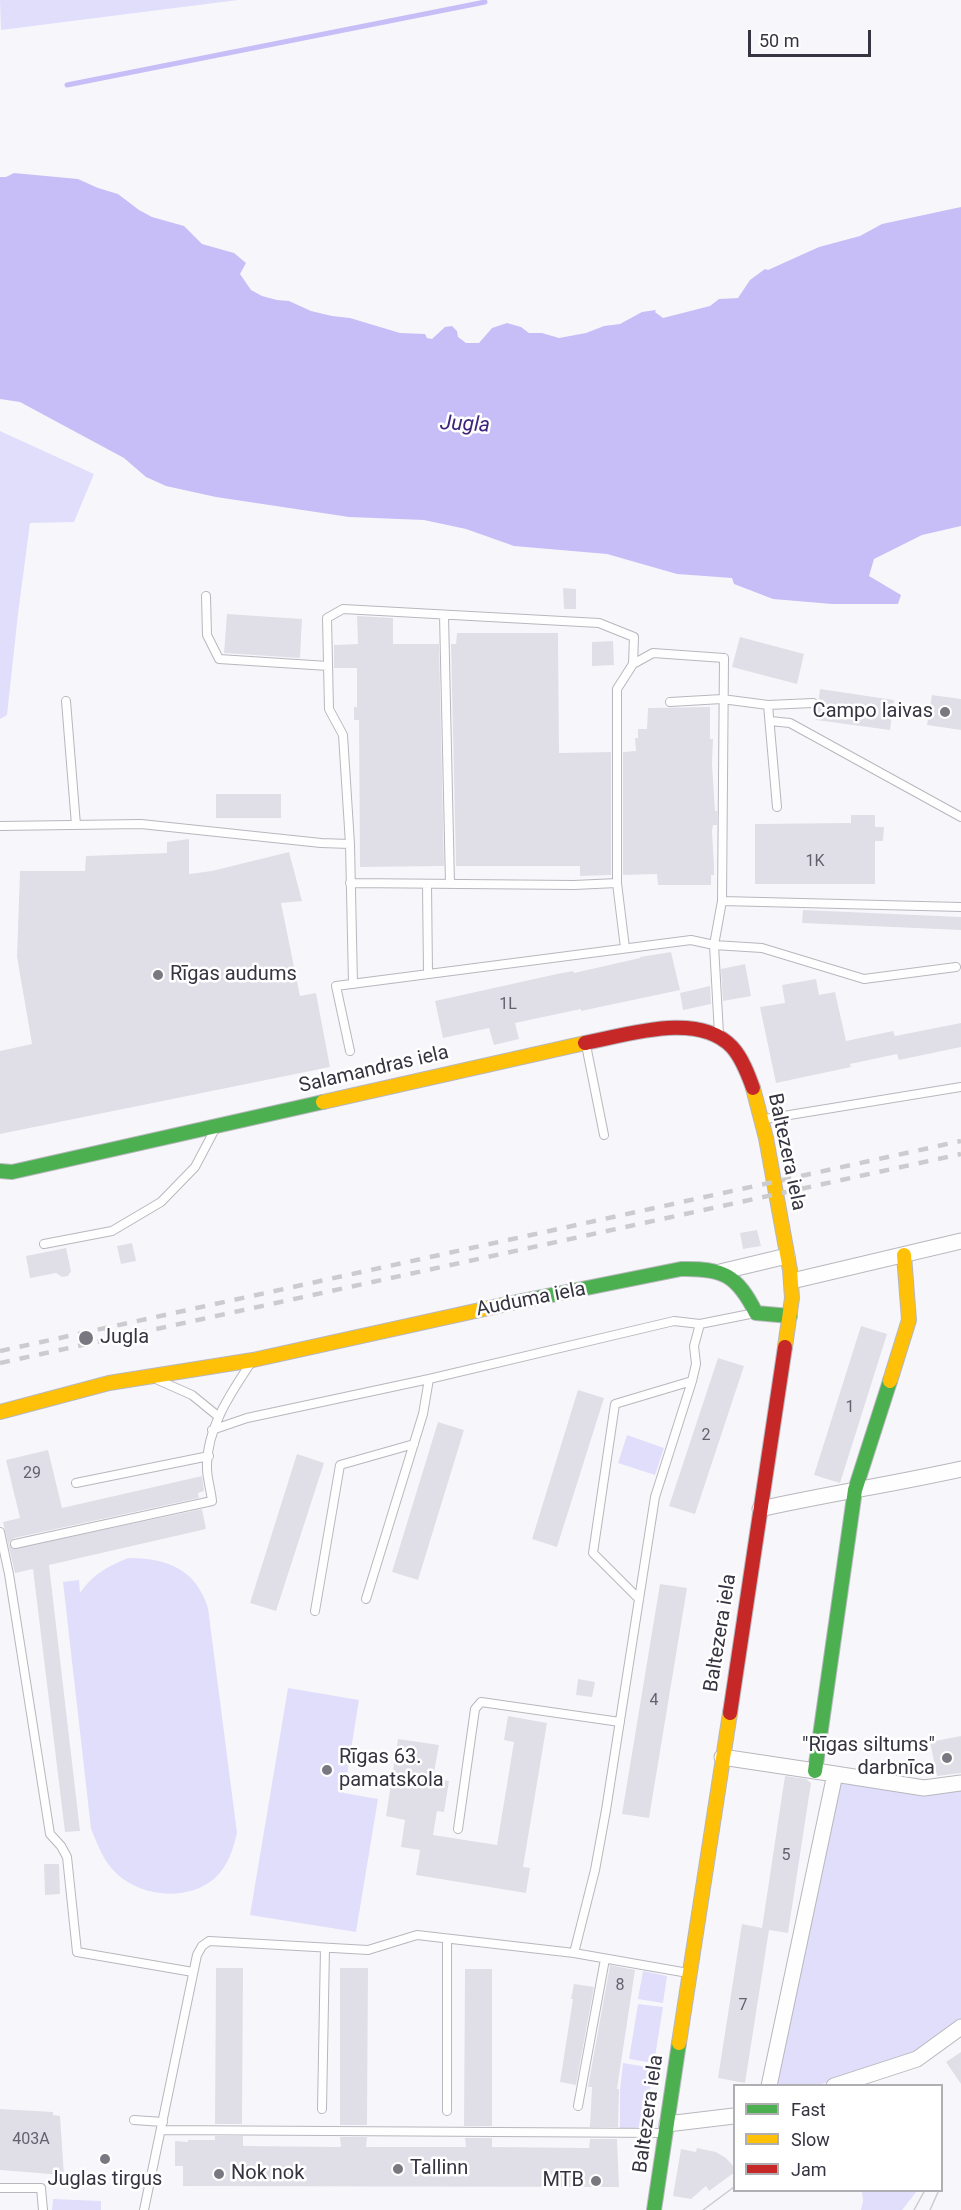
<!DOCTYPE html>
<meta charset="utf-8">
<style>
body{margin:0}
#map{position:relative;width:961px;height:2210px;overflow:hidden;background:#f7f7fb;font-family:Roboto,sans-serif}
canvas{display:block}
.legend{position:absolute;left:733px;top:2084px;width:210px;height:108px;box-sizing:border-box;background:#fff;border:2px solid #aeaeb3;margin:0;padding:8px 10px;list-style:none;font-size:18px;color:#353440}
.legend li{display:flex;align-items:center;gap:12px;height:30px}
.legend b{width:30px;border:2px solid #aeaeb3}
.scale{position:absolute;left:748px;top:30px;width:123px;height:27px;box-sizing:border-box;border:3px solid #353440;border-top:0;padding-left:8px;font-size:18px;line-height:21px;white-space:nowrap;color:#353440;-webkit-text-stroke:4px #fff;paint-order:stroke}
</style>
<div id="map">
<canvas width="961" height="2210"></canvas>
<ul class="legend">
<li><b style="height:8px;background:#4caf50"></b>Fast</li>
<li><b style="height:8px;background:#ffc107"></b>Slow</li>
<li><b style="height:8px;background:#c62828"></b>Jam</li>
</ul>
<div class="scale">50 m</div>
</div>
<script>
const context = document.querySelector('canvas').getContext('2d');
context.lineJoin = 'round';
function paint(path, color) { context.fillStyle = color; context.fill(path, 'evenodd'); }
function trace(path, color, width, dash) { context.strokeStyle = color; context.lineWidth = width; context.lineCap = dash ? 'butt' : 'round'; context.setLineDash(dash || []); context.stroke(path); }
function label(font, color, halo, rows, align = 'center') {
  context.font = font + ' Roboto,sans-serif'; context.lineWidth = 5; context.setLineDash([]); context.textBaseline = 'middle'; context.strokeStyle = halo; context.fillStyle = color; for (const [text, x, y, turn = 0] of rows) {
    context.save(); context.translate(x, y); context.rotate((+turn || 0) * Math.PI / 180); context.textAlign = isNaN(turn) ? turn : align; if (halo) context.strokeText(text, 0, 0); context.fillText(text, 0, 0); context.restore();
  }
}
paint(new Path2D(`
 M 0,0 L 238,0 L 1,30 Z
 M 0,431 L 94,474 L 74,522 L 30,523 L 18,614 L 7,715 L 0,719 Z
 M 627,1435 L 664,1448 L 655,1475 L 618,1463 Z
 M 128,1558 C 167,1558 196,1569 208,1608 L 237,1833 C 233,1850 228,1866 215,1878 C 188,1902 140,1897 116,1873 C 103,1861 98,1845 91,1829 L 63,1582 L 79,1580 L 80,1593 C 93,1574 107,1567 128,1558 Z
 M 288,1688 L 359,1700 L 344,1793 L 378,1799 L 356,1932 L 250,1915 Z
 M 839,1780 L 961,1787 L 961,2020 L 916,2054 L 818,2085 L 776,2086 Z
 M 643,1971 L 667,1976 L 663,2003 L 638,1999 Z
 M 638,2004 L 663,2007 L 654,2063 L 629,2059 Z
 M 623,2063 L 653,2068 L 645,2125 L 636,2128 L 620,2129 L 620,2090 Z
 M 862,2191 L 917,2191 L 902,2210 L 861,2210 L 863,2201 Z
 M 53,2199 L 101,2201 L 101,2210 L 52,2210 Z`), '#e1defb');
paint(new Path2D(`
 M 14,173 L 78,179 L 98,188 L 118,194 L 139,210 L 152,217 L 184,226 L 202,244 L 234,253 L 246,263 L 240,274 L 251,290 L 262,296 L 277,300 L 289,301 L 311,311 L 332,316 L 350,318 L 400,333 L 425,334 L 427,338 L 432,339 L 445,327 L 452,326 L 457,331 L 458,337 L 466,343 L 479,343 L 492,328 L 507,323 L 521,327 L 529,333 L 542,333 L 559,338 L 586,333 L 604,326 L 620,324 L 642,312 L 656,310 L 655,312 L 663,318 L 710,306 L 719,299 L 738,298 L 750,280 L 765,269 L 768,270 L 819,247 L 860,236 L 882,224 L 961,207 L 961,526 L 922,535 L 874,559 L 869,576 L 901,595 L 898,604 L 832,604 L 773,599 L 734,584 L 732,578 L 677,574 L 607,554 L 514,546 L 466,529 L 424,520 L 349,517 L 216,497 L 166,486 L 146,477 L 124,458 L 20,402 L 0,399 L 0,177 L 6,177 Z`), '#c7bef7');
trace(new Path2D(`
 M 67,85 L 485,2`), '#c7bef7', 5);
paint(new Path2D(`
 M 563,588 L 576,589 L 576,609 L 564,609 Z
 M 227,614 L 302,619 L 300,658 L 224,653 Z
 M 357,616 L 393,618 L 393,644 L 439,644 L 444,866 L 360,867 L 359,720 L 354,720 L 354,707 L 357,707 L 357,668 L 334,668 L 334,645 L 358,644 Z
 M 457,633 L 558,633 L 559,753 L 611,752 L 611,875 L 580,876 L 580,866 L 456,866 L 451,644 L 456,644 Z
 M 740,637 L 804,654 L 797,684 L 732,667 Z
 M 613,641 L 614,665 L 592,666 L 592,642 Z
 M 820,689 L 894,700 L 890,730 L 816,720 Z
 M 932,695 L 961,699 L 961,730 L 927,725 Z
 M 710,707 L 710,739 L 713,739 L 712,764 L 715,811 L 717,811 L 717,825 L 713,825 L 712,831 L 714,866 L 714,875 L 711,875 L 711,885 L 658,885 L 657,874 L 623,875 L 623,752 L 636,751 L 635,738 L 638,738 L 638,729 L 647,729 L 648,708 Z
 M 216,794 L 281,794 L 281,818 L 216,818 Z
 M 851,815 L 875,815 L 875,827 L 884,827 L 883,841 L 875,841 L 875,884 L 755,884 L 755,824 L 851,823 Z
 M 189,839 L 189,874 L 212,871 L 289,852 L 302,901 L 281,903 L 300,996 L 316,993 L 330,1067 L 0,1134 L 0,1051 L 32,1044 L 17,957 L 20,871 L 85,871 L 86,856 L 167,853 L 167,842 Z
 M 803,910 L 961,917 L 961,930 L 802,923 Z
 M 671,952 L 680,990 L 581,1011 L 581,1009 L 515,1023 L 519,1039 L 494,1045 L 489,1028 L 443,1038 L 435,1001 L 557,974 L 573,971 L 574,973 L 640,958 L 640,957 Z
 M 745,964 L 751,996 L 723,1001 L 721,969 Z
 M 816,979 L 819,995 L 835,992 L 846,1041 L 893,1031 L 895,1036 L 961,1023 L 961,1047 L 899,1060 L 897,1054 L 850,1064 L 851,1067 L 776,1083 L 760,1007 L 785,1003 L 782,985 Z
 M 710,986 L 711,1004 L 683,1010 L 680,993 Z
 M 757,1230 L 761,1246 L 743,1249 L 740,1233 Z
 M 132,1243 L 136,1261 L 121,1264 L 117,1246 Z
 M 66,1248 L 71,1271 L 68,1276 L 62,1277 L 56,1273 L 30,1278 L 26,1256 Z
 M 861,1326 L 887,1334 L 840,1483 L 814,1475 Z
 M 718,1358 L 744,1366 L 695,1514 L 669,1506 Z
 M 578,1390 L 604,1398 L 557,1547 L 532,1539 Z
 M 438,1422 L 464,1430 L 418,1580 L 392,1572 Z
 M 48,1450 L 62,1508 L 202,1476 L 204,1491 L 198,1493 L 199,1498 L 14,1538 L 9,1543 L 13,1549 L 202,1509 L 206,1529 L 49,1565 L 80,1831 L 65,1832 L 33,1569 L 15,1573 L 3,1522 L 20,1518 L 6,1460 Z
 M 297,1454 L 324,1463 L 276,1611 L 250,1603 Z
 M 660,1584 L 687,1588 L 649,1818 L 622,1814 Z
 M 578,1679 L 595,1682 L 592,1697 L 576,1695 Z
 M 508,1716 L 547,1723 L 523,1867 L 530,1868 L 526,1893 L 416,1875 L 420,1850 L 401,1847 L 405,1820 L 386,1816 L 398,1739 L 439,1745 L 433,1778 L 449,1781 L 444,1812 L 437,1811 L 433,1835 L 497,1845 L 514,1742 L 504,1740 Z
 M 961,1736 L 961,1773 L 937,1776 L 930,1742 Z
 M 785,1776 L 806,1779 L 811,1783 L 788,1933 L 769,1930 L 745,2083 L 718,2078 L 742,1924 L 762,1928 Z
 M 44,1864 L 59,1864 L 60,1894 L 45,1895 Z
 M 610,1965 L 635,1970 L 617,2089 L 619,2089 L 618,2127 L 590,2127 L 592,2087 L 588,2087 Z
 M 216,1968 L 243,1968 L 242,2124 L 215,2124 Z
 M 340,1968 L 368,1968 L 367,2125 L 340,2125 Z
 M 465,1969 L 492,1969 L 492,2126 L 464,2126 Z
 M 574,1984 L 594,1987 L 576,2085 L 560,2082 L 573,1999 L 571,1999 Z
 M 961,2052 L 961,2084 L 946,2062 Z
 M 0,2109 L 53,2112 L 53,2115 L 60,2116 L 64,2175 L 0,2170 Z
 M 215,2136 L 243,2136 L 243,2146 L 341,2147 L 340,2137 L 367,2137 L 366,2147 L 466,2147 L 465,2138 L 492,2138 L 492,2147 L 589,2148 L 590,2139 L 617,2139 L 619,2187 L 183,2186 L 183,2166 L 175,2166 L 175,2141 L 188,2142 L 188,2140 L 215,2140 Z
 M 697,2148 L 716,2152 L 726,2158 L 735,2168 L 735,2172 L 709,2191 L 706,2186 L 691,2199 L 673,2196 L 681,2149 L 696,2152 Z`), '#e0dfe8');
const lane = new Path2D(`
 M 206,596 L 207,635 L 219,659 L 328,666
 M 444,615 L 450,884
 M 66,701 L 76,825
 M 670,702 L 722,699 L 768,705 L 813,703
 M 768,705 L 777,807
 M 770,721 L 790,723 L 961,817
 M 0,826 L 141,824 L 321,843 L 350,844
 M 350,883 L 574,885 L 617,883 L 625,948
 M 617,883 L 617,689 L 633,664 L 653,653 L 724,658 L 722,901 L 714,945 L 719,1034
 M 427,884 L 428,974
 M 722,901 L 961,907
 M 353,984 L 350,844 L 343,735 L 329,709 L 327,618 L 343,609 L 599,623 L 634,637 L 633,664
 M 586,1045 L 604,1135
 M 350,1051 L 336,986 L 691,940 L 714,945 L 762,948 L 864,979 L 956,967
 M 765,1119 L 961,1087
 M 44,1244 L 112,1231 L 161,1202 L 195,1167 L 214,1131
 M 158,1380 L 192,1395 L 219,1417
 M 212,1430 L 247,1418 L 429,1379 L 674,1321 L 700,1324 L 755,1313
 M 76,1483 L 209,1456
 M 0,1532 L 9,1574 L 50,1834 L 61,1846 L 67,1857 L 77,1952 L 193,1972
 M 15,1544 L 212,1501 C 211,1490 207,1479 207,1468 C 206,1430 230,1394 250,1364
 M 366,1599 L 423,1414 L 429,1379
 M 639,1599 L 593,1553 L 615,1404 L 692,1381
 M 315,1611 L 340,1465 L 414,1444
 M 458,1829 L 475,1709 L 481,1702 L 620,1722
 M 574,1953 L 688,1973
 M 578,2106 L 605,1959
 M 322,2109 L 325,1948
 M 447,2111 L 447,1939
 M 134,2120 L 163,2122
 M 161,2130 L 665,2133
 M 0,2188 L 41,2188 L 43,2210
 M 144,2210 L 197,1955 L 202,1946 L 209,1941 L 368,1950 L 417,1935 L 574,1953 L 595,1870 L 606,1810 L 655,1497 L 692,1381 L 696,1364 L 694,1346 L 700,1324`);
const street = new Path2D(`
 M 720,1272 L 787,1256
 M 792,1281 L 961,1241
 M 760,1509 C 827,1494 894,1484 961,1469
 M 722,1757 L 835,1774 L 769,2086
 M 835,1774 L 924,1788 L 961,1783
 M 834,2086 L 917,2059 L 961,2027
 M 667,2124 L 734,2116`);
const fast = new Path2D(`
 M 0,1171 L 12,1172 L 323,1102
 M 507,1304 L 681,1269 C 723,1268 737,1275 756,1313 L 790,1316
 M 815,1771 L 855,1490 L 890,1381
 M 654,2210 L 679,2043`);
const slow = new Path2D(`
 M 753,1088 L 766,1138 L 790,1270 L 792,1298 L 785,1347
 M 323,1102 L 585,1043
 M 890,1381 L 909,1320 L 904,1255
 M 0,1412 L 109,1383 L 253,1360 L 507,1304
 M 679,2043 L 730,1713`);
const jam = new Path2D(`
 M 585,1043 C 627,1035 698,1011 732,1047 C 742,1058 748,1074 753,1088
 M 730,1713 L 785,1347`);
trace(lane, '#b7b7be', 10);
trace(street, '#b7b7be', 17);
trace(fast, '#b7b7be', 16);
trace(slow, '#b7b7be', 16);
trace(jam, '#b7b7be', 16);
trace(lane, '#fefefe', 8);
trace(street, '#fefefe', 15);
trace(fast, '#4caf50', 14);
trace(slow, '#ffc107', 14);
trace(jam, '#c62828', 14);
trace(new Path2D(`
 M 942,2160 L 942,2179
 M 703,2210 L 734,2187
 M 914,2210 L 925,2190
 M 930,2210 L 939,2190`), '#ccccce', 1.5);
trace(new Path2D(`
 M 0,1351 L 961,1141
 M 0,1363 L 961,1154`), '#ccccce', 4.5, [10, 10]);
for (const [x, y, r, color] of [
 [945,712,6,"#797881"],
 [158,975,6,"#797881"],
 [86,1338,8,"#797881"],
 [947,1758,6,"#797881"],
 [327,1770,6,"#797881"],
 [105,2159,6,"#797881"],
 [398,2169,6,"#797881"],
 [219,2174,6,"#797881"],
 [596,2181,6,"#797881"]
]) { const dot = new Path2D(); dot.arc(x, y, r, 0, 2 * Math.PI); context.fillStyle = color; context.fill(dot); trace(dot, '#fff', 2); }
label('16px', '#62626d', null, [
 ["1K",815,862],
 ["1L",508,1005],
 ["1",850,1408],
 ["2",706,1436],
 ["29",32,1474],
 ["4",654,1701],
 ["5",786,1856],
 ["8",620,1986],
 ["7",743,2006],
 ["403A",31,2140]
]);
label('20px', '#353440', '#fff', [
 ["Campo laivas",933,712,"right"],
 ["Rīgas audums",170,975],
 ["Jugla",100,1338],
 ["\"Rīgas siltums\"",935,1746,"right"],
 ["darbnīca",935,1769,"right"],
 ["Rīgas 63.",339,1758],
 ["pamatskola",339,1781],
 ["Tallinn",410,2169],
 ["Nok nok",231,2174],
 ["Juglas tirgus",105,2180,"center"],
 ["MTB",584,2181,"right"]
], 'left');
label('20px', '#353440', '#fff', [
 ["Salamandras iela",374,1070,-13],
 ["Baltezera iela",786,1152,78],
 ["Auduma iela",531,1300,-11],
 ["Baltezera iela",721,1633,-81],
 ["Baltezera iela",649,2114,-82]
]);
label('italic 21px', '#3d237c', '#fff', [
 ["Jugla",465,425,3]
]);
</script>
